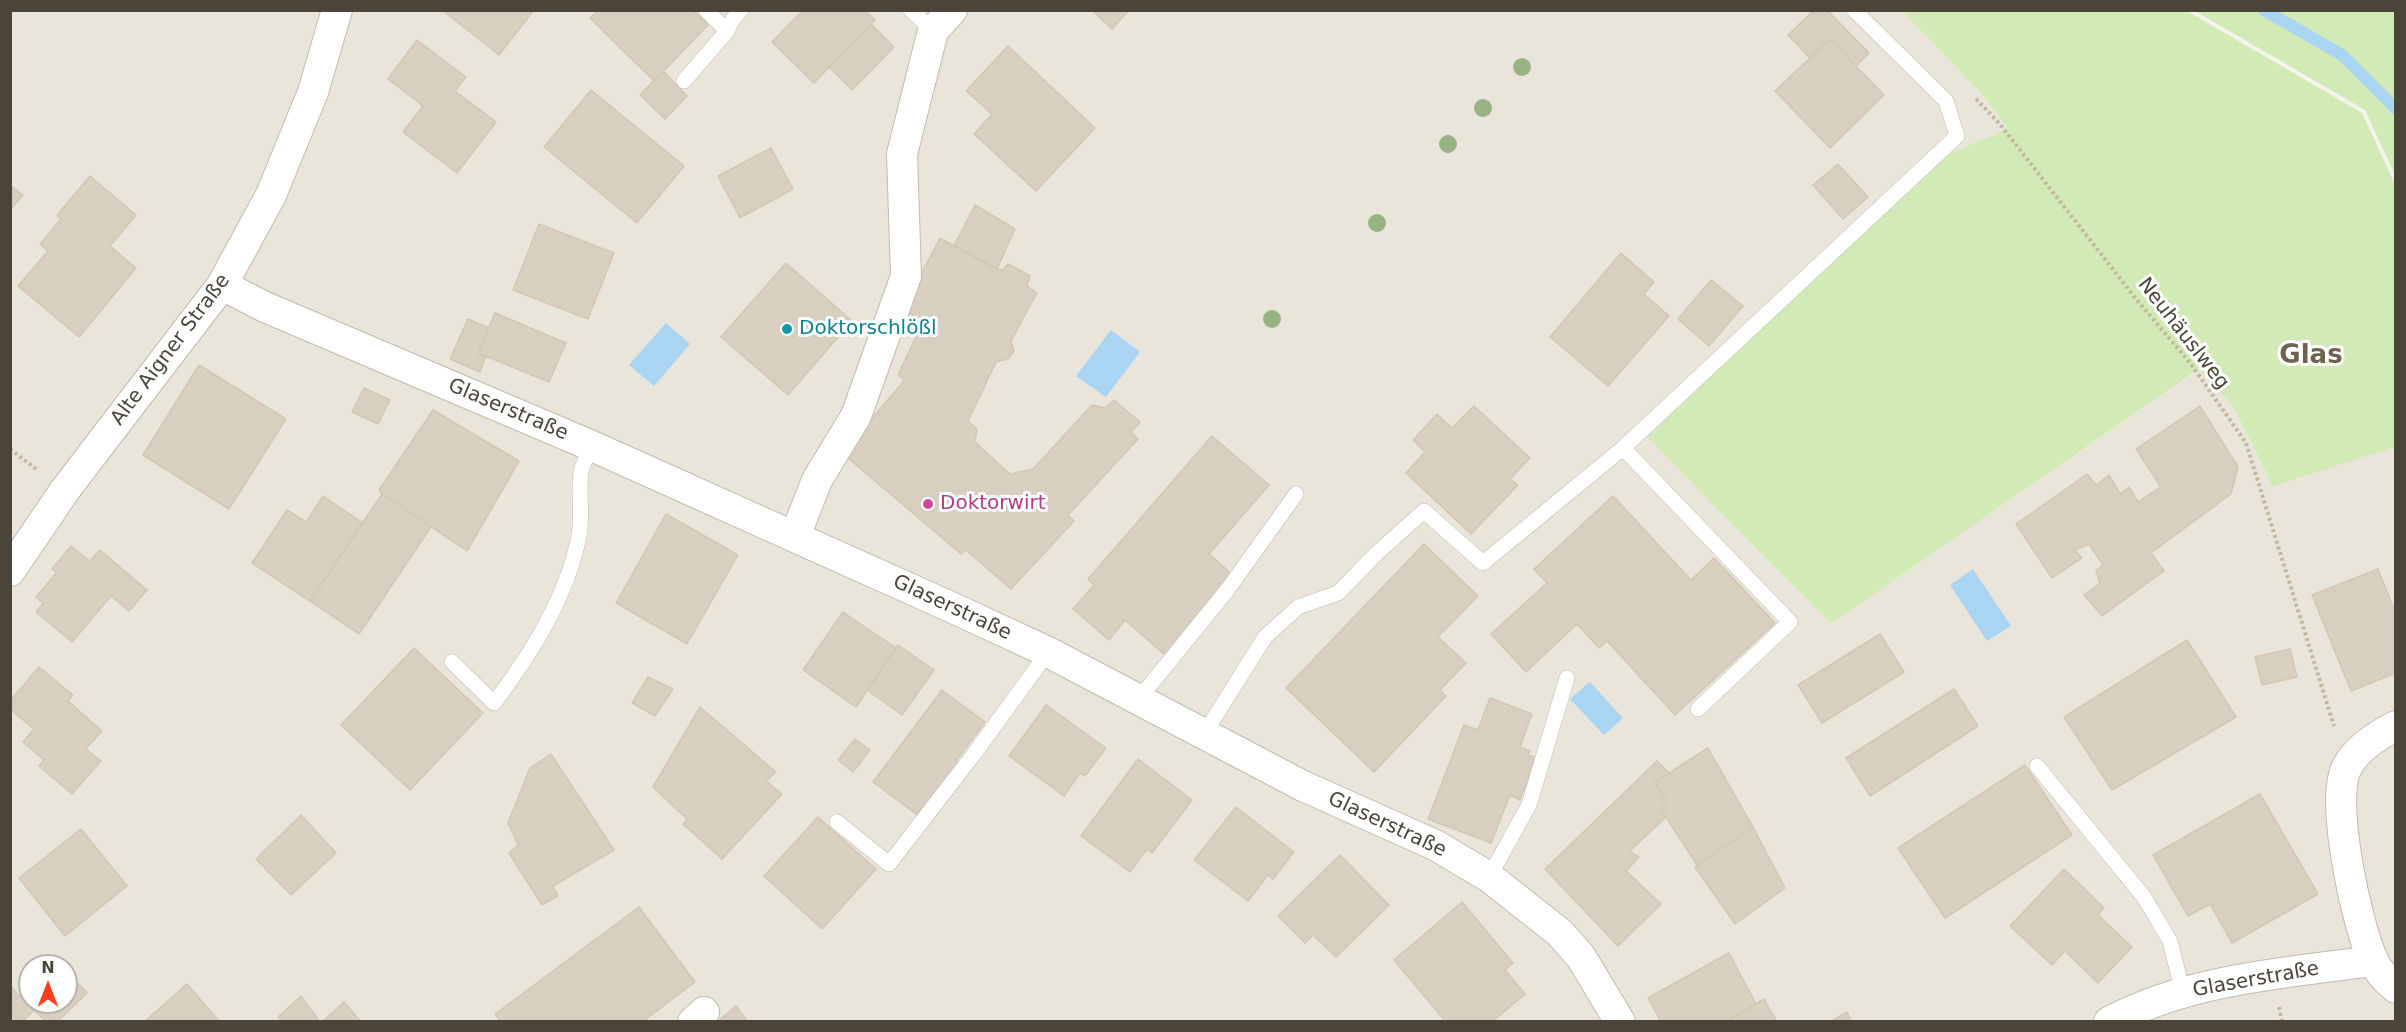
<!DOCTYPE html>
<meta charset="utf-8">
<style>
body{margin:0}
#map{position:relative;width:2406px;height:1032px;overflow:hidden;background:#f6f3ec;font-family:"DejaVu Sans",sans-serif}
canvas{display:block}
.frame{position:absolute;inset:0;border:12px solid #4b4439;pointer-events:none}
.north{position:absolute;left:18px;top:954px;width:60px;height:60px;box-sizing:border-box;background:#fff;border:2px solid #b7b4b0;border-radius:50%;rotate:0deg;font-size:16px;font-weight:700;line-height:24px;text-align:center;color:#4b4439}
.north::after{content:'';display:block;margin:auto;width:21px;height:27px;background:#fc3f1d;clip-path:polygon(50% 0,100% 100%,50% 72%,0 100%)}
</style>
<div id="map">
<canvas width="2406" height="1032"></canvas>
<div class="frame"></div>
<div class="north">N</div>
</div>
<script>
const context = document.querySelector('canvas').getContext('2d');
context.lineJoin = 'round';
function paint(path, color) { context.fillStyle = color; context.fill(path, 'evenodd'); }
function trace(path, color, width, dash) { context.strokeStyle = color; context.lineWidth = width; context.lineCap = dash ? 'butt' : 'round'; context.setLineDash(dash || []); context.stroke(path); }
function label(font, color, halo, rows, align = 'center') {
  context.font = font + ' "DejaVu Sans",sans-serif'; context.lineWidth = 6; context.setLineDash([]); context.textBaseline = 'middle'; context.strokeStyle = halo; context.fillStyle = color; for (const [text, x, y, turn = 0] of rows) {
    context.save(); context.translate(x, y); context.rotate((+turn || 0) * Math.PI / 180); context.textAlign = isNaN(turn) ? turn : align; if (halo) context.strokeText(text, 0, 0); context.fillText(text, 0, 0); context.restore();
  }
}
paint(new Path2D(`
 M 10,11 L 1902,11 L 1981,93 L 2007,127 L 1995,135 L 1831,624 L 2200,369 L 2233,406 L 2266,472 L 2271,487 L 2395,447 L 2395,1021 L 11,1021 ZM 30,966 L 66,966 L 66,1002 L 30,1002 Z`), '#eae5da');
paint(new Path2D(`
 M 1902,11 L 2187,11 L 2362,113 L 2395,184 L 2395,447 L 2271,487 L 2266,472 L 2233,406 L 2199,369 L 1831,624 L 1647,437 L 1947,154 L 1995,135 L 2007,127 L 1981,93 Z
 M 2389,11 L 2396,14 L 2395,175 L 2365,110 L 2195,11 Z`), '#d2eab5');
paint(new Path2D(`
 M 666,323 L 690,344 L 654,386 L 629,365 Z
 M 1111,330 L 1140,352 L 1106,397 L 1076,376 Z
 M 1973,569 L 2011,626 L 1987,641 L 1950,585 Z
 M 1590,682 L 1623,718 L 1604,735 L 1570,699 Z`), '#a9d4f2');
trace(new Path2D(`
 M 2264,10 L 2342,55 L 2396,109`), '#a9d4f2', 12);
const building = new Path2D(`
 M 442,10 L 534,10 L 499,55 Z
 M 598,10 L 684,10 L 688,15 L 693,10 L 708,25 L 654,81 L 590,18 Z
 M 803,10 L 865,10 L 875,20 L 814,83 L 772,42 Z
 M 1092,10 L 1129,10 L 1112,29 Z
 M 1814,10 L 1827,10 L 1869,53 L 1856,66 L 1830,39 L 1810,58 L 1788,35 Z
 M 871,24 L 894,47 L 852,90 L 829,67 Z
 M 1830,39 L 1884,95 L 1830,148 L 1775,91 Z
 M 417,40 L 466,77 L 455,91 L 496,122 L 457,173 L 403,132 L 423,106 L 388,79 Z
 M 1008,46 L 1095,128 L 1036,191 L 974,134 L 992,114 L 966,91 Z
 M 663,71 L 687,96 L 665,119 L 640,95 Z
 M 591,90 L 684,166 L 637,223 L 544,147 Z
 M 771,148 L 793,189 L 740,218 L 718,176 Z
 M 1838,164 L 1868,197 L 1843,219 L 1813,185 Z
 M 90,176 L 136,215 L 110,246 L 136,268 L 79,337 L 18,286 L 48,251 L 40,244 L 61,219 L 57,215 Z
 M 10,185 L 23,195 L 10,210 Z
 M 975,205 L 1015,229 L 997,269 L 954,246 Z
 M 539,224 L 614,253 L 588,319 L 513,290 Z
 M 940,238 L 997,269 L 1003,270 L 1008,264 L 1030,276 L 1027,286 L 1037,293 L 1011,341 L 1014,351 L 1008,359 L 996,362 L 968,421 L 977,429 L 975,442 L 1010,474 L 1033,469 L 1092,405 L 1105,408 L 1114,400 L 1140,422 L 1131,432 L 1138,439 L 1068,515 L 1074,521 L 1011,589 L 966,550 L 961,554 L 842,453 L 905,380 L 898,375 L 923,322 L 903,309 Z
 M 1621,253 L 1654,282 L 1644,294 L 1669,316 L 1608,386 L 1550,337 Z
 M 786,263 L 852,321 L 788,395 L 721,337 Z
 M 1711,280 L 1743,306 L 1709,346 L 1678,319 Z
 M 495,313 L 566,343 L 549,382 L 478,353 Z
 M 468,319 L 489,328 L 478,353 L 486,356 L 480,372 L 450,359 Z
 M 199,365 L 286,419 L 229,509 L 143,455 Z
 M 364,388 L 390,400 L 378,424 L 352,412 Z
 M 1474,406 L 1530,458 L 1510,479 L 1518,485 L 1471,534 L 1406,473 L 1425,452 L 1413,440 L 1437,414 L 1452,428 Z
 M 2200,406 L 2238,467 L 2231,494 L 2151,553 L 2164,571 L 2102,616 L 2084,595 L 2100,583 L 2096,571 L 2103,565 L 2089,544 L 2075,550 L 2082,558 L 2052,578 L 2016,524 L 2087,474 L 2096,485 L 2109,475 L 2120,494 L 2129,487 L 2138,502 L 2161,487 L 2136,449 Z
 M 433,410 L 519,461 L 467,551 L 382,494 L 379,490 Z
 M 1212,436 L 1269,485 L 1209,554 L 1234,576 L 1166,656 L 1125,620 L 1109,640 L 1073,609 L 1094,585 L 1088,579 Z
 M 382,494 L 431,527 L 359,634 L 310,601 Z
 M 323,496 L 363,523 L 310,601 L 252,563 L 287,510 L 306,522 Z
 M 1613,496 L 1691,580 L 1714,558 L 1775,623 L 1675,715 L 1607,641 L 1599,648 L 1577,624 L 1526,672 L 1491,634 L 1547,583 L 1534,569 Z
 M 666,514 L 738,555 L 687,644 L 616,603 Z
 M 1424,544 L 1478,596 L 1438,637 L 1466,663 L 1440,690 L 1446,696 L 1374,772 L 1286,688 Z
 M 71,546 L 90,561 L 100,550 L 147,590 L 129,611 L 111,596 L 72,642 L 36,612 L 43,603 L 36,597 L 57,572 L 52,569 Z
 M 2378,569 L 2396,614 L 2396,673 L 2351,691 L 2312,595 Z
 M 843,612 L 896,648 L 856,707 L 803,670 Z
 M 1880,634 L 1904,672 L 1822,723 L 1798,685 Z
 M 2187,640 L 2236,717 L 2112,790 L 2064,717 Z
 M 898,645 L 934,670 L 902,715 L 867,690 Z
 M 414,648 L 483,713 L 410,790 L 341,725 Z
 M 2290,649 L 2297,677 L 2262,685 L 2255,657 Z
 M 39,667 L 73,695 L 68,701 L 102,731 L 86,749 L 101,761 L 72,794 L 39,766 L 44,760 L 23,742 L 34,729 L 10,709 L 10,701 Z
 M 648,677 L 673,689 L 655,716 L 632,703 Z
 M 1954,689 L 1978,726 L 1870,796 L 1846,758 Z
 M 942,690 L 985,722 L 955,762 L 960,765 L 920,817 L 873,782 Z
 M 1490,698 L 1532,714 L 1520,747 L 1530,751 L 1528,755 L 1536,758 L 1520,800 L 1510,795 L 1491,843 L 1428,819 L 1464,725 L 1478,730 Z
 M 1046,705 L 1106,748 L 1085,776 L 1080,773 L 1064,796 L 1009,756 Z
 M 700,707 L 776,772 L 766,781 L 782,794 L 722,859 L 683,824 L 687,819 L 653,787 Z
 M 855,739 L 870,750 L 853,772 L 838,760 Z
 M 1708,748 L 1753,827 L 1697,865 L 1661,809 L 1666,800 L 1655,782 Z
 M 551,754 L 614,850 L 553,886 L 558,896 L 542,905 L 509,853 L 518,845 L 508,823 L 530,768 Z
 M 1138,759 L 1192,800 L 1152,853 L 1147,849 L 1130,872 L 1081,836 Z
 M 1657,761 L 1669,773 L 1655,782 L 1666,800 L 1661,809 L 1666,817 L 1630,851 L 1639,857 L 1626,871 L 1661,904 L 1618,946 L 1545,869 Z
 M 2025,765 L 2072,835 L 1945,918 L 1898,848 Z
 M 2260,794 L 2318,894 L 2232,943 L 2210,904 L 2188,916 L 2153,855 Z
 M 1236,807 L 1294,852 L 1273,879 L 1268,875 L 1248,901 L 1194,860 Z
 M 301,815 L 336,853 L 291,895 L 256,859 Z
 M 818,817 L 876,869 L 822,929 L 764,876 Z
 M 1753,827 L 1785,888 L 1735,924 L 1695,867 Z
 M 81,829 L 127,886 L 65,936 L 19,878 Z
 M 1340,855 L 1389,905 L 1336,957 L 1313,935 L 1305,943 L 1278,916 Z
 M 2064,869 L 2104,908 L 2098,915 L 2132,947 L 2098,983 L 2065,951 L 2052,965 L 2010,926 Z
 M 1462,902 L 1513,963 L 1505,970 L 1525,994 L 1492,1022 L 1446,1022 L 1394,960 Z
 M 639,907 L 695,982 L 642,1022 L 501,1022 L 495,1014 Z
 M 1729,953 L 1756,1004 L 1725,1022 L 1661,1022 L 1648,998 Z
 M 66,970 L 87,993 L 57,1022 L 46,1022 L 26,1002 L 30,998 L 30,1002 L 66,1002 Z
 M 187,984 L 220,1022 L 144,1022 Z
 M 10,986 L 34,1010 L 22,1022 L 10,1022 Z
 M 301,996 L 320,1022 L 282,1022 L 278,1017 Z
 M 1764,999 L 1777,1022 L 1734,1022 L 1732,1018 Z
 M 344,1002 L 361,1022 L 322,1022 Z
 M 736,1006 L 748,1022 L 717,1022 Z
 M 1847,1012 L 1852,1022 L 1830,1022 Z`);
paint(building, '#d8cfc1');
trace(building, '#d3c7b4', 1.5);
const service = new Path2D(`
 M 706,10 L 727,31 L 733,19 L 741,10
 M 911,10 L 933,31
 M 684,81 L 727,31
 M 1623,448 L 1957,136 L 1946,101 L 1854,10
 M 452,662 L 494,703 C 531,654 567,597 579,536 C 583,515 578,493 581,472 C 583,463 588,454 592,446
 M 1138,700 L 1228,589 L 1296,494
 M 1204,734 L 1265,637 L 1298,607 L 1338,593 L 1377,553 L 1424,511 L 1483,563 L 1623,448 L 1790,622 L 1698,709
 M 2037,766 L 2144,897 L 2170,941 L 2183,993
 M 837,822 L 889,864 L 974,754 L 1048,652
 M 1489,877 L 1529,805 L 1567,678`);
const minor = new Path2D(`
 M 222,285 L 265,307 L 592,446 L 953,608 L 1048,652 L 1303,786 L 1435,845 L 1489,877 L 1560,933 L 1581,957 L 1620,1022
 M 795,536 L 817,480 L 856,416 L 906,276 L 902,154 L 933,31 L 952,10
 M 10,571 L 65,490 L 222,285 L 271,195 L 313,92 L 337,10
 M 2396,726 C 2378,735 2357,748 2347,767 C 2329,799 2357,926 2373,960 C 2378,972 2386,980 2396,988
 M 693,1022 L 704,1012
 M 2109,1022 C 2190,979 2285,973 2373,961`);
trace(service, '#c2bbae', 16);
trace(minor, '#c2bbae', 32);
trace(new Path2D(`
 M 1976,99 L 1999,123 L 2136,299 L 2191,364 L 2246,443 L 2334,726
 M 10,449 L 36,469
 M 2279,1007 L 2282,1022`), '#c4b79f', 4, [3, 3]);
trace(service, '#fff', 15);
trace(minor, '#fff', 30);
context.fillStyle = '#97b381';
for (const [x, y] of [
 [1522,67],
 [1483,108],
 [1448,144],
 [1377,223],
 [1272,319]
]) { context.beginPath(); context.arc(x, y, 9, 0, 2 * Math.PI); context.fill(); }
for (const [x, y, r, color] of [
 [787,329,6,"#0f9aa8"],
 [928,504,6,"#d1479c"]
]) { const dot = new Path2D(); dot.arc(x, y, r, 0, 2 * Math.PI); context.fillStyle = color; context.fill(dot); trace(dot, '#fff', 2); }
label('20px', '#0d838f', '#fff', [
 ["Doktorschlößl",799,329]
], 'left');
label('20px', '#4b4439', '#fff', [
 ["Neuhäuslweg",2183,334,52],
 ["Alte Aigner Straße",171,350,-53],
 ["Glaserstraße",508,410,23],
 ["Glaserstraße",952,608,25],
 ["Glaserstraße",1387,825,25],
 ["Glaserstraße",2256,980,-10]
]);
label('20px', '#b23c85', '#fff', [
 ["Doktorwirt",940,504]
], 'left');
label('bold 26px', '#6e6250', '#fff', [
 ["Glas",2311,356]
]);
</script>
